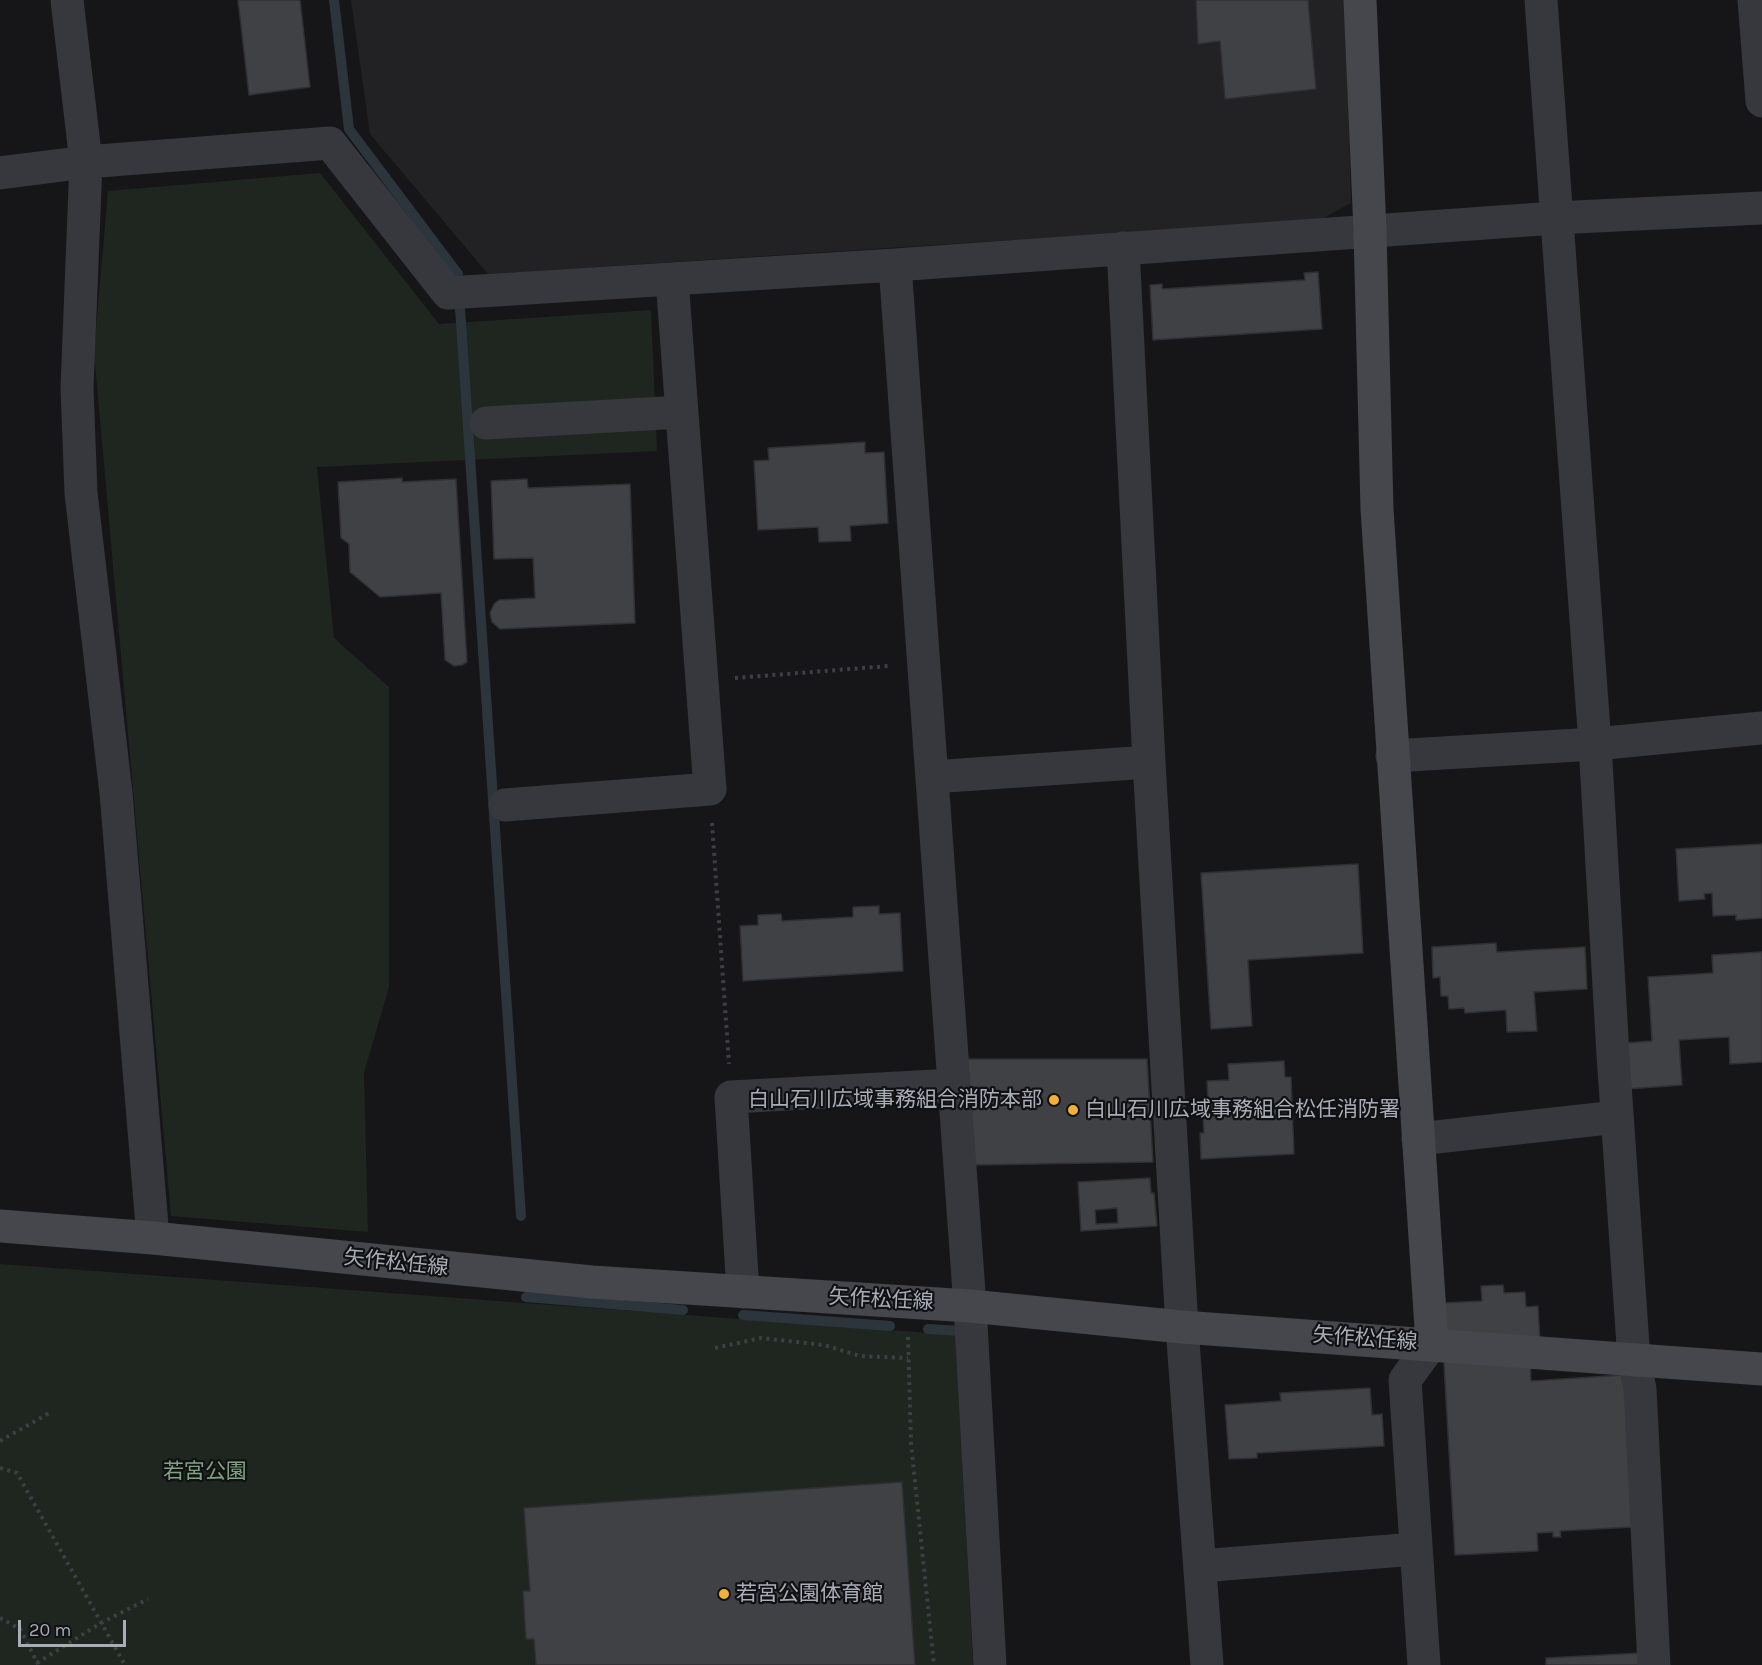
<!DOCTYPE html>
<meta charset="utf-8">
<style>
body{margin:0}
#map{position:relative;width:1762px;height:1665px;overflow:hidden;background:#161618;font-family:Karla,sans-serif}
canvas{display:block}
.scale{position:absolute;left:18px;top:1620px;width:108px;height:27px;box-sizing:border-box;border:3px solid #a8adb8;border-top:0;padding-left:8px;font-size:18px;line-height:21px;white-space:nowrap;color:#a8adb8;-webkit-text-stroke:4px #111113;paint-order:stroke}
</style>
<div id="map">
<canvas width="1762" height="1665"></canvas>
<div class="scale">20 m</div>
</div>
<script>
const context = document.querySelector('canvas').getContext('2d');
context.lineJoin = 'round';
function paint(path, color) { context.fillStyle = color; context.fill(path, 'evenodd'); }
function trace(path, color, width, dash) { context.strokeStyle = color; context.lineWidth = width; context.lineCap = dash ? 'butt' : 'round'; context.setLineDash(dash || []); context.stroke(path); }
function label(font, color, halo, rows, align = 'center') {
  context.font = font + ' Karla,"Noto Sans JP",sans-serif'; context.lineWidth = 4.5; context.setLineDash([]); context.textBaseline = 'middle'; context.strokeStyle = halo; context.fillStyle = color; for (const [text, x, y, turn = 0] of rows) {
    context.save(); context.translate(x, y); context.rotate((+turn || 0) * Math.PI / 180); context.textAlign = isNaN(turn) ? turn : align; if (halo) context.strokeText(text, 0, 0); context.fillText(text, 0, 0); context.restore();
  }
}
paint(new Path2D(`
 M 351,0 L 1345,0 L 1351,203 L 1320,220 L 488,274 L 370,134 Z`), '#222225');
paint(new Path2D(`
 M 320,173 L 439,324 L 651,310 L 657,451 L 317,467 L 334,638 L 389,687 L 389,987 L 364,1073 L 368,1232 L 171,1216 L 94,352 L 108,191 Z
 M 0,1264 L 956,1335 L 973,1665 L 0,1665 Z`), '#1e261f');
trace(new Path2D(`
 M 334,0 L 349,129 L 458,274
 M 460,308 L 521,1216
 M 526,1297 L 683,1310
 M 743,1315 L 890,1326
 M 928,1329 L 960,1331 L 960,1338`), '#2c353c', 10);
const building = new Path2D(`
 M 238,0 L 300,0 L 310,87 L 249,95 Z
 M 1196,0 L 1308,0 L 1316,89 L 1225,99 L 1220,41 L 1198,44 Z
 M 1318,272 L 1322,329 L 1153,340 L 1150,285 L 1162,284 L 1162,289 L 1305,280 L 1304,273 Z
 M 865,442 L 865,453 L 884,452 L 888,523 L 850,526 L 851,541 L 819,542 L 818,527 L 758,530 L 754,461 L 769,460 L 768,448 Z
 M 402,478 L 402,482 L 456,479 L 467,662 L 462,665 L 454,666 L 445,660 L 441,593 L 380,597 L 350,572 L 349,544 L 341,538 L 338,482 Z
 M 527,479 L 528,488 L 630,484 L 635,623 L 500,629 L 492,622 L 490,613 L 494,604 L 499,600 L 535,598 L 533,558 L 494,559 L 491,481 Z
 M 1762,844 L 1762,918 L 1736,920 L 1736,915 L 1713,916 L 1712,893 L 1704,894 L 1705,899 L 1679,901 L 1676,849 Z
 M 1358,864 L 1363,953 L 1248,960 L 1252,1026 L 1211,1029 L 1201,873 Z
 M 879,906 L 879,914 L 900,913 L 903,971 L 743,981 L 740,926 L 758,925 L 758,915 L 781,914 L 782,921 L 853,917 L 853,907 Z
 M 1496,943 L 1497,952 L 1585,947 L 1587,989 L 1534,992 L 1537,1031 L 1507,1032 L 1506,1010 L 1465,1013 L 1464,1008 L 1449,1009 L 1448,996 L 1441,996 L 1440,977 L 1433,978 L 1432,947 Z
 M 1762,952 L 1762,1062 L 1730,1064 L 1729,1037 L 1679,1040 L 1682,1085 L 1628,1089 L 1626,1043 L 1652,1041 L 1648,977 L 1713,973 L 1712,955 Z
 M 966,1059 L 1147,1059 L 1153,1162 L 974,1165 Z
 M 1284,1061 L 1285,1077 L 1291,1077 L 1294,1154 L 1201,1159 L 1200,1133 L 1204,1133 L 1202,1102 L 1208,1102 L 1207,1081 L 1229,1080 L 1228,1064 Z
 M 1150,1178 L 1151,1193 L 1154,1193 L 1157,1226 L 1081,1231 L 1078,1182 Z
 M 1117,1208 L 1118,1223 L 1096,1224 L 1095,1210 Z
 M 1503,1285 L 1504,1293 L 1525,1292 L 1526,1307 L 1538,1306 L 1541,1360 L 1530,1360 L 1531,1381 L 1624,1375 L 1633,1527 L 1560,1531 L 1561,1537 L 1553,1537 L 1553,1532 L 1537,1533 L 1538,1551 L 1455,1555 L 1441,1313 L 1443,1303 L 1482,1301 L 1481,1286 Z
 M 1370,1388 L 1372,1415 L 1382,1414 L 1384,1446 L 1257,1453 L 1257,1458 L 1229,1459 L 1225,1405 L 1281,1401 L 1280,1393 Z
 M 902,1482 L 915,1665 L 536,1665 L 534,1639 L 526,1639 L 523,1591 L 530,1591 L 524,1508 Z
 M 1641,1653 L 1642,1665 L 1546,1665 L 1546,1658 Z`);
paint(building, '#404145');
trace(building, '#303034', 1.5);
trace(new Path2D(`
 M 735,678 L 889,666
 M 712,823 L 729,1064
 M 908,1337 L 911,1443 L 934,1665
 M 715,1348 L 761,1338 L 824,1345 L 860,1356 L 908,1358
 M 0,1441 L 51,1412
 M 0,1468 L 17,1473 L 125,1665
 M 0,1618 L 20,1629 L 38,1664
 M 37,1663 L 101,1623 L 148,1599`), '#3d3f44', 4, [3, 4.5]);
trace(new Path2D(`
 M 67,0 L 86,162 L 77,388 L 81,493 L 116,793 L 153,1238
 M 1541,0 L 1595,744 L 1613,1055 L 1634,1360 L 1640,1389 L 1654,1665
 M 1754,0 L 1762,101
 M 0,173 L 86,162 L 330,143 L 448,293 L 895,265 L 1555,218 L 1762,208
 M 1123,248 L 1149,762 L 1182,1327 L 1207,1665
 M 895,265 L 970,1306 L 990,1665
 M 486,423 L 682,412
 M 1392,756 L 1595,744 L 1762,728
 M 932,777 L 1149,762
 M 505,805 L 710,789 L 672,279
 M 1418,1139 L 1617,1117
 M 743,1292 L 731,1097 L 954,1085
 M 1200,1566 L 1416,1549
 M 1424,1665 L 1405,1380 L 1432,1343`), '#37383d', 33);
trace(new Path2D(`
 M 1360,0 L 1370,231 L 1377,509 L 1432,1343
 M 0,1226 L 153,1238 L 592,1282 L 970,1306 L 1182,1327 L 1762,1369`), '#45474d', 33);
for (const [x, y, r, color] of [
 [1054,1100,6,"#f2b134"],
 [1073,1110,6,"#f2b134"],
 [724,1594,6,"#f2b134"]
]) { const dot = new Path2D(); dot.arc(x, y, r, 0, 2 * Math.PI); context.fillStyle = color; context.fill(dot); trace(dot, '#111113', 2); }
label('21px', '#a8adb8', '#111113', [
 ["白山石川広域事務組合消防本部",1042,1100,"right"],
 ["白山石川広域事務組合松任消防署",1085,1110],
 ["若宮公園体育館",736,1594]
], 'left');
label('21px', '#a8adb8', '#111113', [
 ["矢作松任線",396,1263,6],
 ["矢作松任線",881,1300,3],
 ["矢作松任線",1365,1339,4]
]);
label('21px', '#7fa381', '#111113', [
 ["若宮公園",205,1472]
]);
</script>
